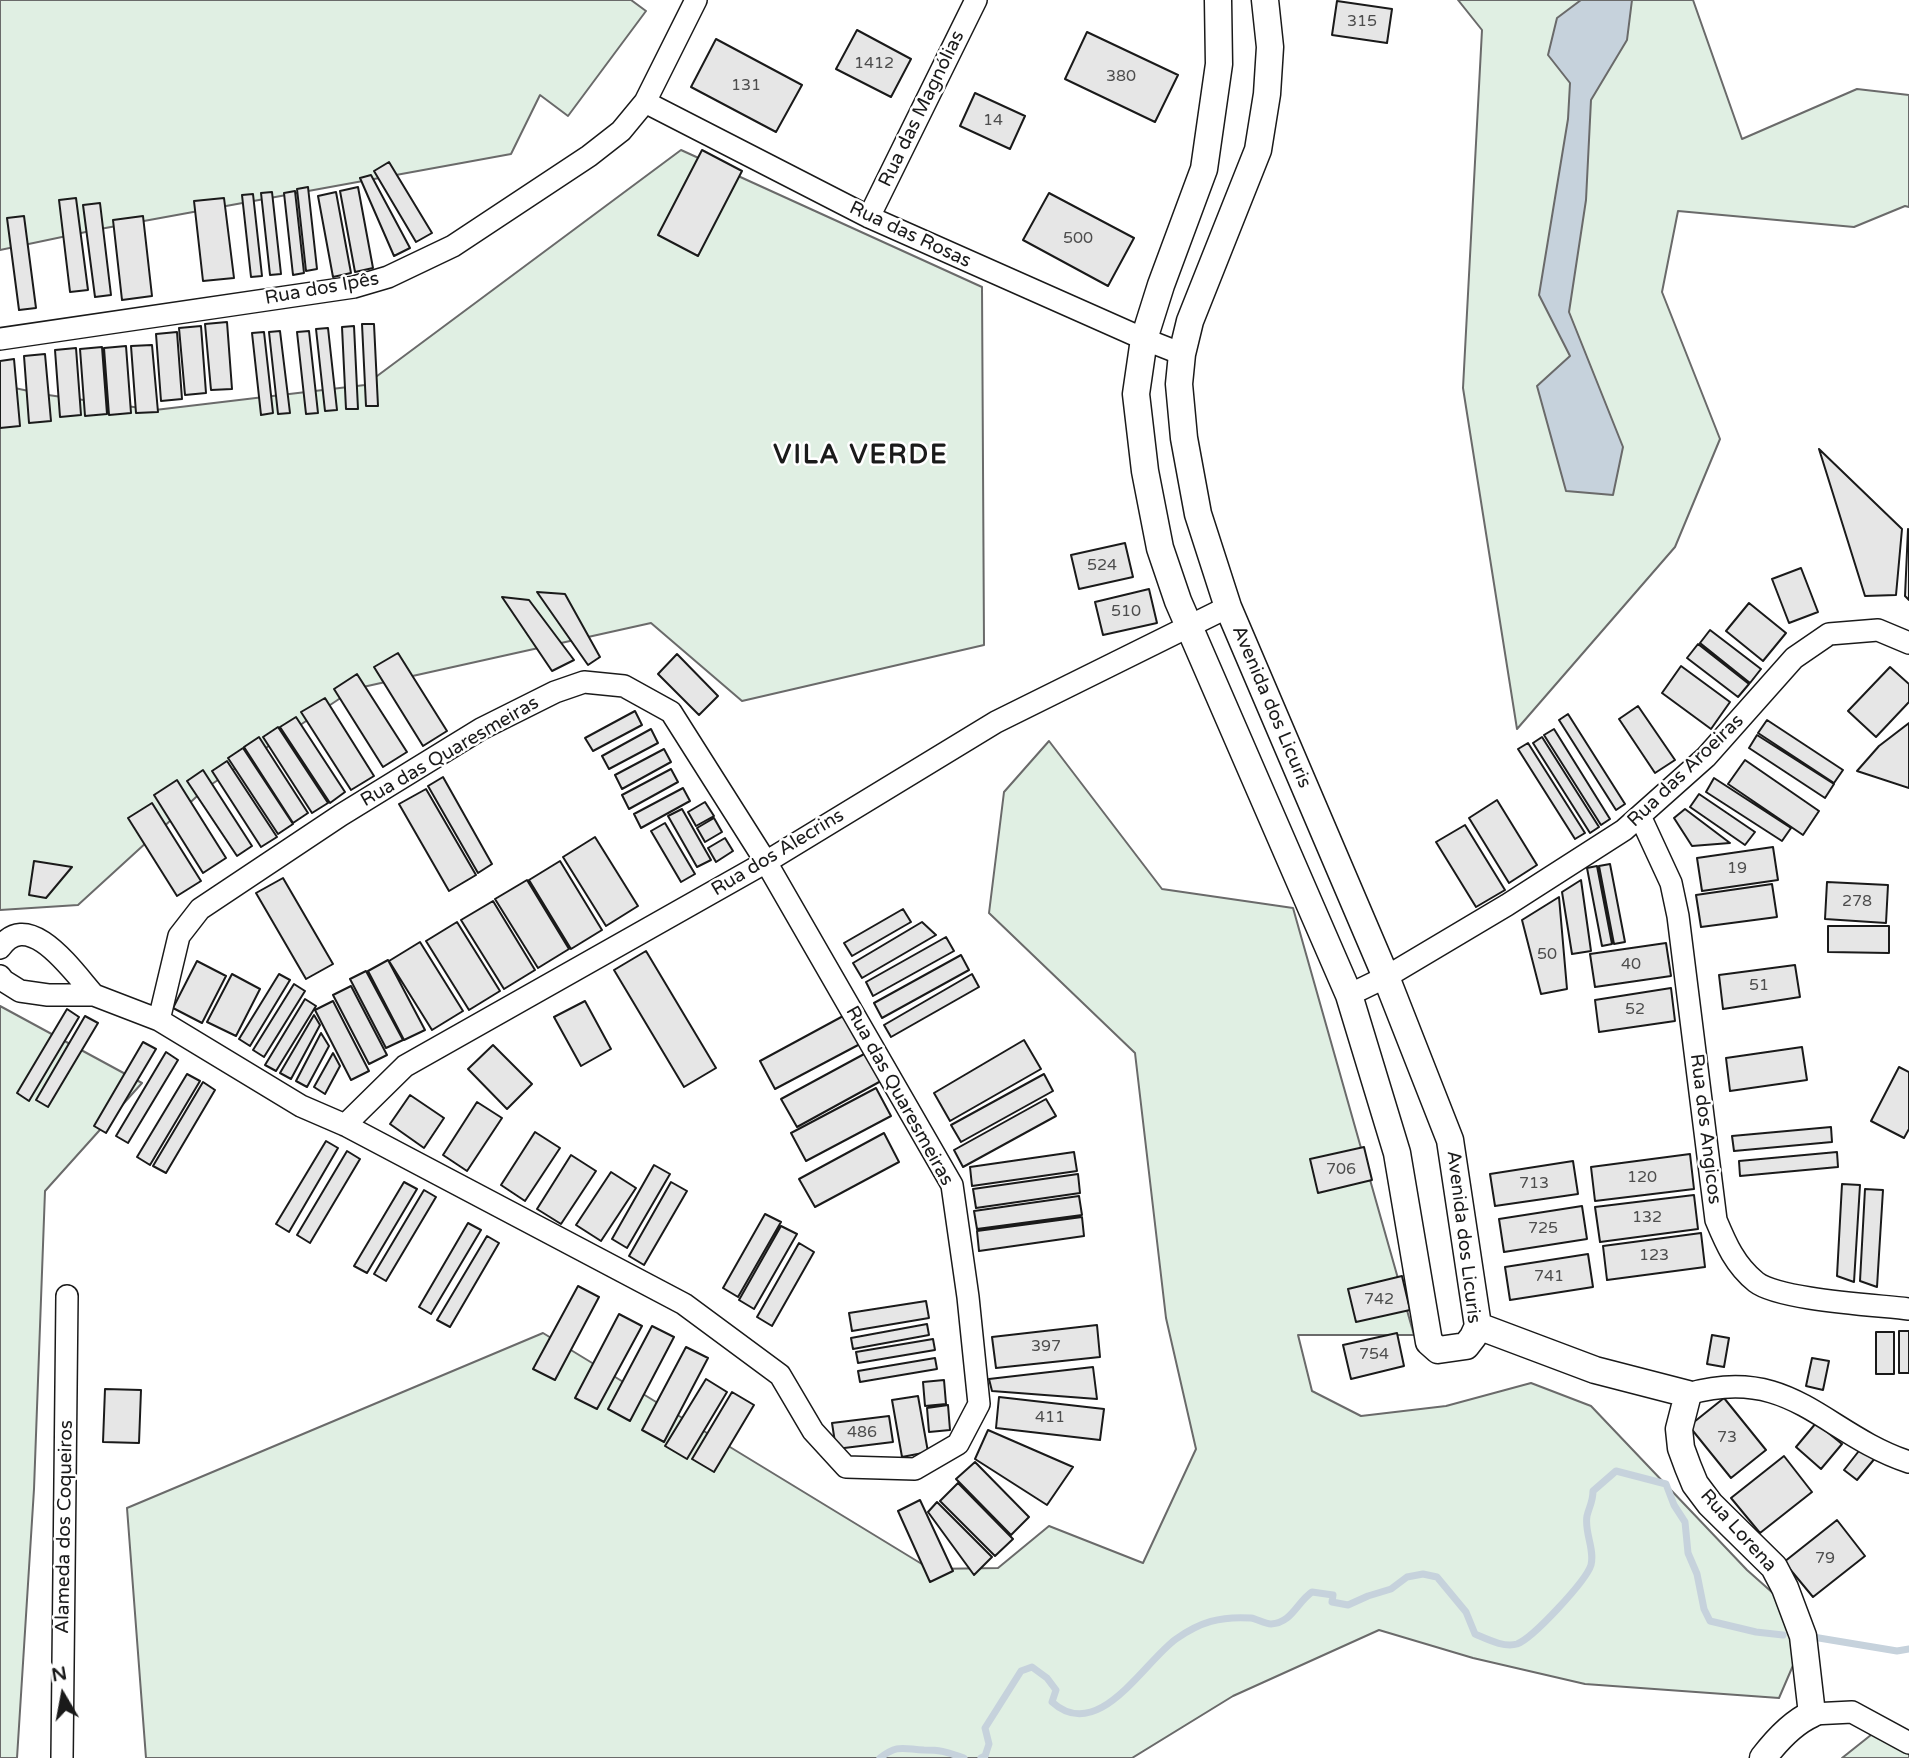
<!DOCTYPE html>
<meta charset="utf-8">
<style>
body{margin:0}
#map{position:relative;width:1909px;height:1758px;overflow:hidden;background:#fff;font-family:"Varela Round",sans-serif}
canvas{display:block}
.north{position:absolute;left:28px;top:1660px;width:70px;height:70px;-webkit-text-stroke:5px #fff;paint-order:stroke;rotate:350deg;font-size:19px;font-weight:700;line-height:28px;text-align:center;color:#1a1a1a}
.north::after{content:'';display:block;margin:auto;width:24px;height:32px;background:#1a1a1a;clip-path:polygon(50% 0,100% 100%,50% 72%,0 100%)}
</style>
<div id="map">
<canvas width="1909" height="1758"></canvas>
<div class="north">N</div>
</div>
<script>
const context = document.querySelector('canvas').getContext('2d');
context.lineJoin = 'round';
function paint(path, color) { context.fillStyle = color; context.fill(path, 'evenodd'); }
function trace(path, color, width, dash) { context.strokeStyle = color; context.lineWidth = width; context.lineCap = dash ? 'butt' : 'round'; context.setLineDash(dash || []); context.stroke(path); }
function label(font, color, halo, rows, align = 'center') {
  context.font = font + ' "Varela Round",sans-serif'; context.lineWidth = 5; context.setLineDash([]); context.textBaseline = 'middle'; context.strokeStyle = halo; context.fillStyle = color; for (const [text, x, y, turn = 0] of rows) {
    context.save(); context.translate(x, y); context.rotate((+turn || 0) * Math.PI / 180); context.textAlign = isNaN(turn) ? turn : align; if (halo) context.strokeText(text, 0, 0); context.fillText(text, 0, 0); context.restore();
  }
}
const green = new Path2D(`
 M 0,0 L 631,0 L 646,11 L 568,116 L 540,95 L 511,154 L 100,229 L 0,250 Z
 M 1458,0 L 1693,0 L 1742,139 L 1857,89 L 1909,95 L 1909,207 L 1905,206 L 1854,227 L 1678,211 L 1662,292 L 1720,439 L 1675,547 L 1517,729 L 1463,388 L 1482,30 Z
 M 681,150 L 982,287 L 984,645 L 742,701 L 651,623 L 354,689 L 206,788 L 78,905 L 0,910 L 0,385 L 48,395 L 155,410 L 365,385 Z
 M 1049,741 L 1162,889 L 1293,908 L 1414,1335 L 1298,1335 L 1312,1391 L 1361,1416 L 1446,1406 L 1531,1383 L 1591,1406 L 1747,1570 L 1810,1626 L 1779,1698 L 1585,1684 L 1473,1658 L 1379,1630 L 1233,1696 L 1132,1758 L 146,1758 L 127,1508 L 543,1333 L 930,1569 L 998,1568 L 1049,1526 L 1143,1563 L 1196,1449 L 1166,1318 L 1135,1053 L 989,913 L 1004,792 Z
 M 0,1006 L 142,1083 L 45,1191 L 34,1489 L 17,1758 L 0,1758 Z
 M 1881,1727 L 1909,1752 L 1909,1758 L 1842,1758 Z`);
paint(green, '#e0efe3');
trace(green, '#6a6a6a', 2);
const water = new Path2D(`
 M 1581,0 L 1632,0 L 1627,40 L 1591,100 L 1586,200 L 1569,312 L 1623,447 L 1613,495 L 1566,491 L 1537,386 L 1570,356 L 1539,295 L 1568,119 L 1570,83 L 1548,55 L 1557,18 Z`);
paint(water, '#c6d2dc');
trace(water, '#6a6a6a', 2);
trace(new Path2D(`
 M 1813,1637 L 1897,1651 L 1909,1649
 M 880,1758 C 898,1744 903,1749 924,1750 C 942,1750 946,1752 964,1758
 M 981,1758 L 985,1756 L 989,1744 L 985,1728 L 1021,1671 L 1032,1667 L 1047,1678 L 1056,1690 L 1052,1702 C 1098,1744 1143,1663 1176,1639 C 1200,1622 1220,1616 1251,1618 C 1257,1619 1265,1624 1271,1624 C 1292,1623 1297,1602 1312,1592 L 1333,1595 L 1332,1602 L 1348,1605 L 1368,1596 L 1391,1589 L 1407,1577 L 1423,1574 L 1437,1577 L 1466,1612 L 1475,1634 C 1487,1639 1504,1648 1517,1644 C 1533,1638 1586,1581 1591,1565 C 1595,1549 1584,1532 1587,1516 C 1589,1507 1593,1502 1593,1491 L 1616,1471 L 1666,1484 L 1674,1505 L 1685,1522 L 1688,1553 L 1697,1574 L 1704,1609 L 1710,1621 L 1756,1632 L 1783,1635`), '#c6d2dc', 7);
const building = new Path2D(`
 M 1337,1 L 1392,9 L 1387,43 L 1332,35 Z
 M 857,30 L 911,59 L 891,97 L 836,69 Z
 M 1087,32 L 1178,75 L 1155,122 L 1065,79 Z
 M 716,39 L 802,85 L 776,132 L 691,87 Z
 M 975,93 L 1025,116 L 1010,149 L 960,126 Z
 M 702,150 L 742,171 L 698,256 L 658,235 Z
 M 389,162 L 432,233 L 416,242 L 374,171 Z
 M 371,175 L 410,248 L 394,256 L 360,178 Z
 M 308,187 L 317,269 L 306,271 L 297,189 Z
 M 358,187 L 373,268 L 355,272 L 340,191 Z
 M 295,191 L 304,273 L 293,275 L 284,193 Z
 M 272,192 L 281,274 L 270,275 L 261,193 Z
 M 336,192 L 351,273 L 333,277 L 318,196 Z
 M 1049,193 L 1134,238 L 1108,286 L 1023,240 Z
 M 253,194 L 262,276 L 251,277 L 242,195 Z
 M 76,198 L 88,290 L 70,292 L 59,200 Z
 M 224,198 L 234,278 L 203,281 L 194,201 Z
 M 100,203 L 111,295 L 95,297 L 83,205 Z
 M 24,216 L 36,308 L 19,310 L 7,218 Z
 M 143,216 L 152,296 L 122,300 L 113,220 Z
 M 227,322 L 232,389 L 211,390 L 205,324 Z
 M 362,324 L 374,324 L 378,406 L 366,406 Z
 M 201,326 L 206,393 L 185,395 L 179,328 Z
 M 354,326 L 358,409 L 346,409 L 342,327 Z
 M 328,328 L 337,410 L 325,411 L 316,329 Z
 M 280,331 L 290,413 L 278,414 L 269,332 Z
 M 309,331 L 318,413 L 306,414 L 297,332 Z
 M 177,332 L 182,399 L 161,401 L 156,334 Z
 M 264,332 L 273,413 L 261,415 L 252,333 Z
 M 152,345 L 158,412 L 136,413 L 131,346 Z
 M 126,346 L 131,413 L 109,415 L 104,348 Z
 M 102,347 L 107,414 L 85,416 L 80,349 Z
 M 76,348 L 81,415 L 60,417 L 55,350 Z
 M 45,354 L 51,421 L 29,423 L 24,356 Z
 M 14,359 L 20,426 L 0,428 L 0,361 Z
 M 1819,449 L 1902,529 L 1896,595 L 1865,596 Z
 M 1908,529 L 1909,530 L 1909,600 L 1905,596 Z
 M 1125,543 L 1133,577 L 1079,589 L 1071,555 Z
 M 1801,568 L 1818,612 L 1789,623 L 1772,579 Z
 M 1149,589 L 1157,623 L 1103,635 L 1095,602 Z
 M 537,592 L 565,594 L 600,657 L 588,665 Z
 M 502,597 L 529,600 L 574,660 L 552,671 Z
 M 1749,603 L 1786,633 L 1763,661 L 1726,631 Z
 M 1710,630 L 1761,669 L 1750,683 L 1700,643 Z
 M 1698,644 L 1749,684 L 1738,697 L 1687,658 Z
 M 398,653 L 447,731 L 423,746 L 374,667 Z
 M 677,654 L 718,696 L 699,715 L 658,674 Z
 M 1681,666 L 1730,702 L 1711,729 L 1662,693 Z
 M 1890,667 L 1909,684 L 1909,702 L 1876,737 L 1848,711 Z
 M 357,674 L 407,752 L 383,767 L 334,689 Z
 M 325,698 L 374,776 L 351,790 L 301,712 Z
 M 1638,706 L 1675,760 L 1655,773 L 1619,719 Z
 M 635,711 L 642,725 L 593,751 L 585,738 Z
 M 1568,714 L 1625,804 L 1616,810 L 1559,720 Z
 M 296,717 L 345,792 L 330,803 L 280,727 Z
 M 1767,720 L 1843,770 L 1834,783 L 1758,733 Z
 M 1909,723 L 1909,788 L 1857,771 L 1879,746 Z
 M 278,727 L 328,803 L 312,813 L 263,737 Z
 M 651,729 L 658,743 L 609,769 L 602,756 Z
 M 1554,729 L 1610,819 L 1601,825 L 1544,735 Z
 M 1757,735 L 1834,784 L 1825,798 L 1749,748 Z
 M 259,737 L 308,813 L 293,823 L 244,747 Z
 M 1542,737 L 1599,827 L 1590,833 L 1533,743 Z
 M 1528,743 L 1585,833 L 1575,839 L 1518,749 Z
 M 243,748 L 293,824 L 278,834 L 228,758 Z
 M 664,749 L 671,762 L 622,789 L 615,775 Z
 M 1745,760 L 1819,811 L 1803,835 L 1728,784 Z
 M 227,761 L 277,837 L 261,847 L 212,771 Z
 M 671,769 L 678,782 L 629,809 L 622,795 Z
 M 203,770 L 252,846 L 237,856 L 187,781 Z
 M 443,777 L 492,864 L 478,873 L 428,786 Z
 M 1714,778 L 1791,828 L 1782,841 L 1706,792 Z
 M 177,780 L 226,858 L 203,873 L 154,795 Z
 M 683,788 L 690,801 L 641,828 L 634,814 Z
 M 426,789 L 476,875 L 449,891 L 399,804 Z
 M 1699,794 L 1755,832 L 1745,845 L 1690,807 Z
 M 1497,800 L 1537,865 L 1509,883 L 1469,818 Z
 M 705,802 L 714,816 L 696,826 L 688,812 Z
 M 152,803 L 201,881 L 177,896 L 128,818 Z
 M 682,809 L 711,860 L 697,867 L 668,816 Z
 M 1685,809 L 1730,843 L 1692,846 L 1674,818 Z
 M 714,818 L 722,832 L 705,842 L 697,828 Z
 M 665,823 L 695,874 L 681,882 L 651,831 Z
 M 1465,825 L 1505,890 L 1476,907 L 1436,842 Z
 M 595,837 L 638,906 L 606,926 L 563,857 Z
 M 725,838 L 733,851 L 716,862 L 708,848 Z
 M 1773,847 L 1778,880 L 1702,891 L 1697,858 Z
 M 34,861 L 72,867 L 46,898 L 29,895 Z
 M 560,861 L 602,930 L 571,949 L 529,880 Z
 M 1610,864 L 1625,942 L 1614,944 L 1599,866 Z
 M 1597,866 L 1612,944 L 1602,946 L 1587,868 Z
 M 283,878 L 333,964 L 306,979 L 256,893 Z
 M 527,880 L 569,949 L 538,968 L 495,899 Z
 M 1581,880 L 1591,951 L 1572,954 L 1562,892 Z
 M 1827,882 L 1888,885 L 1886,923 L 1825,919 Z
 M 1772,884 L 1777,917 L 1701,927 L 1696,895 Z
 M 1559,897 L 1567,989 L 1541,994 L 1522,920 Z
 M 493,901 L 535,970 L 504,989 L 461,920 Z
 M 903,909 L 911,922 L 852,956 L 844,943 Z
 M 457,922 L 500,991 L 469,1010 L 426,941 Z
 M 922,922 L 936,935 L 862,978 L 853,963 Z
 M 1828,926 L 1889,926 L 1889,953 L 1828,952 Z
 M 946,937 L 954,951 L 873,996 L 866,982 Z
 M 420,942 L 463,1011 L 432,1030 L 389,961 Z
 M 1666,943 L 1671,976 L 1595,987 L 1590,954 Z
 M 646,951 L 716,1068 L 684,1087 L 614,970 Z
 M 961,955 L 969,970 L 882,1018 L 874,1003 Z
 M 388,960 L 425,1030 L 404,1040 L 368,971 Z
 M 197,961 L 226,976 L 202,1023 L 173,1008 Z
 M 1795,965 L 1800,997 L 1723,1009 L 1719,975 Z
 M 366,971 L 403,1040 L 386,1048 L 350,979 Z
 M 232,974 L 260,989 L 236,1036 L 207,1022 Z
 M 279,974 L 290,980 L 250,1046 L 239,1039 Z
 M 972,974 L 979,987 L 891,1037 L 884,1025 Z
 M 294,984 L 305,991 L 264,1057 L 253,1050 Z
 M 351,986 L 387,1055 L 369,1064 L 333,995 Z
 M 1671,988 L 1675,1021 L 1599,1032 L 1595,1000 Z
 M 305,999 L 316,1006 L 276,1071 L 265,1065 Z
 M 333,1001 L 369,1071 L 351,1080 L 315,1010 Z
 M 585,1001 L 611,1049 L 581,1066 L 554,1017 Z
 M 67,1009 L 79,1017 L 29,1101 L 17,1093 Z
 M 314,1015 L 320,1025 L 291,1079 L 280,1073 Z
 M 845,1015 L 860,1044 L 775,1089 L 760,1061 Z
 M 85,1016 L 98,1023 L 48,1107 L 36,1100 Z
 M 321,1033 L 329,1046 L 307,1087 L 296,1081 Z
 M 1024,1040 L 1041,1069 L 950,1121 L 934,1093 Z
 M 143,1042 L 156,1049 L 106,1133 L 94,1126 Z
 M 493,1045 L 532,1084 L 507,1109 L 468,1069 Z
 M 1802,1047 L 1807,1080 L 1730,1091 L 1726,1058 Z
 M 166,1052 L 178,1060 L 128,1143 L 116,1136 Z
 M 333,1053 L 340,1066 L 325,1094 L 314,1087 Z
 M 866,1053 L 881,1081 L 797,1127 L 781,1099 Z
 M 1899,1067 L 1909,1072 L 1909,1129 L 1904,1138 L 1871,1121 Z
 M 187,1074 L 200,1081 L 150,1165 L 137,1157 Z
 M 1044,1074 L 1053,1091 L 961,1142 L 951,1125 Z
 M 203,1082 L 215,1090 L 166,1173 L 153,1166 Z
 M 876,1088 L 891,1116 L 806,1161 L 791,1133 Z
 M 410,1095 L 444,1118 L 424,1148 L 390,1124 Z
 M 1046,1099 L 1056,1116 L 963,1167 L 954,1150 Z
 M 477,1102 L 502,1118 L 467,1171 L 443,1155 Z
 M 1831,1127 L 1832,1142 L 1734,1151 L 1732,1136 Z
 M 535,1132 L 560,1148 L 525,1201 L 501,1185 Z
 M 884,1133 L 899,1162 L 815,1207 L 799,1179 Z
 M 326,1141 L 338,1148 L 289,1232 L 276,1224 Z
 M 1364,1147 L 1372,1180 L 1318,1193 L 1310,1159 Z
 M 347,1151 L 360,1159 L 310,1243 L 297,1235 Z
 M 1074,1152 L 1077,1171 L 972,1186 L 970,1167 Z
 M 1837,1152 L 1838,1167 L 1740,1176 L 1739,1161 Z
 M 1690,1154 L 1694,1189 L 1595,1201 L 1591,1167 Z
 M 571,1155 L 596,1171 L 561,1224 L 537,1209 Z
 M 1573,1161 L 1578,1194 L 1495,1206 L 1490,1174 Z
 M 654,1165 L 670,1174 L 627,1248 L 612,1239 Z
 M 611,1172 L 636,1188 L 601,1241 L 576,1225 Z
 M 1078,1174 L 1080,1193 L 976,1208 L 973,1189 Z
 M 404,1182 L 417,1189 L 367,1273 L 354,1266 Z
 M 671,1182 L 687,1191 L 644,1265 L 629,1256 Z
 M 1842,1184 L 1860,1185 L 1854,1282 L 1837,1276 Z
 M 1865,1189 L 1883,1190 L 1877,1287 L 1860,1281 Z
 M 424,1190 L 436,1197 L 386,1281 L 374,1274 Z
 M 1694,1195 L 1698,1229 L 1600,1242 L 1595,1207 Z
 M 1079,1196 L 1082,1215 L 977,1229 L 974,1211 Z
 M 1582,1206 L 1587,1239 L 1504,1252 L 1499,1219 Z
 M 765,1214 L 781,1222 L 738,1297 L 723,1288 Z
 M 1082,1217 L 1084,1236 L 979,1251 L 977,1231 Z
 M 468,1223 L 481,1230 L 431,1314 L 419,1307 Z
 M 781,1226 L 797,1234 L 754,1309 L 739,1300 Z
 M 1701,1233 L 1705,1267 L 1607,1280 L 1603,1246 Z
 M 487,1236 L 499,1243 L 450,1327 L 437,1320 Z
 M 799,1243 L 814,1252 L 772,1326 L 757,1317 Z
 M 1588,1254 L 1593,1287 L 1510,1300 L 1505,1267 Z
 M 1402,1276 L 1410,1310 L 1356,1322 L 1348,1289 Z
 M 578,1286 L 599,1297 L 555,1380 L 533,1369 Z
 M 926,1301 L 929,1318 L 852,1331 L 849,1313 Z
 M 619,1314 L 642,1326 L 597,1409 L 575,1398 Z
 M 927,1324 L 929,1335 L 853,1349 L 851,1338 Z
 M 1097,1325 L 1100,1357 L 996,1368 L 992,1337 Z
 M 652,1326 L 674,1337 L 630,1421 L 608,1409 Z
 M 1899,1331 L 1909,1331 L 1909,1373 L 1899,1373 Z
 M 1876,1332 L 1894,1332 L 1894,1374 L 1876,1374 Z
 M 1397,1333 L 1404,1366 L 1351,1379 L 1343,1345 Z
 M 1712,1335 L 1729,1338 L 1724,1367 L 1707,1364 Z
 M 933,1339 L 935,1350 L 858,1363 L 856,1352 Z
 M 686,1347 L 708,1358 L 664,1442 L 642,1430 Z
 M 935,1358 L 937,1369 L 860,1382 L 858,1371 Z
 M 1812,1358 L 1829,1361 L 1823,1390 L 1806,1386 Z
 M 1093,1367 L 1097,1399 L 992,1391 L 989,1379 Z
 M 706,1379 L 727,1392 L 687,1459 L 665,1446 Z
 M 944,1380 L 946,1404 L 925,1406 L 923,1382 Z
 M 105,1389 L 141,1390 L 139,1443 L 103,1442 Z
 M 732,1392 L 754,1405 L 714,1472 L 692,1459 Z
 M 918,1396 L 928,1452 L 902,1457 L 892,1400 Z
 M 999,1397 L 1104,1409 L 1100,1440 L 996,1428 Z
 M 1724,1398 L 1766,1450 L 1731,1478 L 1689,1426 Z
 M 948,1405 L 950,1430 L 929,1432 L 927,1408 Z
 M 889,1416 L 893,1442 L 836,1449 L 832,1423 Z
 M 1816,1423 L 1842,1444 L 1821,1469 L 1796,1447 Z
 M 988,1430 L 1073,1467 L 1047,1505 L 975,1459 Z
 M 1862,1447 L 1876,1457 L 1857,1480 L 1844,1470 Z
 M 1784,1456 L 1812,1492 L 1760,1533 L 1731,1498 Z
 M 975,1462 L 1029,1517 L 1011,1535 L 956,1479 Z
 M 958,1483 L 1013,1539 L 995,1556 L 940,1501 Z
 M 920,1500 L 953,1571 L 930,1582 L 898,1511 Z
 M 937,1502 L 992,1557 L 974,1575 L 928,1512 Z
 M 1837,1520 L 1865,1556 L 1813,1597 L 1784,1562 Z`);
paint(building, '#e6e6e6');
trace(building, '#1a1a1a', 2);
const minor = new Path2D(`
 M 645,102 L 869,217 L 1144,339 L 1182,354
 M 869,217 L 976,0
 M 0,339 L 354,287 L 388,277 L 453,246 L 589,156 L 621,131 L 645,102 L 696,0
 M 1640,816 L 1671,883 L 1678,916 L 1716,1220 C 1726,1244 1735,1265 1756,1282 C 1779,1300 1877,1305 1909,1309
 M 0,948 C 29,906 74,973 94,995
 M 0,976 L 4,981 L 20,991 L 48,995 L 94,995 L 159,1020 L 301,1106 L 345,1125 L 684,1304 L 780,1375 L 813,1431 L 846,1467 L 915,1469 L 958,1444 L 979,1404 L 968,1297 L 952,1185 L 766,862 L 671,712 L 624,686 L 584,682 L 555,692 L 481,729 L 341,815 L 200,909 L 179,936 L 159,1020
 M 1349,995 L 1386,977 L 1507,905 L 1624,830 L 1706,757 L 1794,658 L 1829,634 L 1878,630 L 1909,643
 M 345,1125 L 405,1066 L 766,862 L 996,722 L 1228,607
 M 1688,1394 C 1791,1364 1824,1434 1909,1462
 M 1812,1714 L 1852,1712 L 1909,1743
 M 62,1758 L 67,1296`);
const tertiary = new Path2D(`
 M 1218,0 L 1219,64 L 1204,169 L 1161,285 L 1144,339 L 1136,394 L 1145,471 L 1160,548 L 1178,601 L 1349,995 L 1397,1153 L 1429,1342 L 1438,1350 L 1466,1346 L 1473,1337 L 1478,1326 L 1450,1140 L 1386,977 L 1228,607 L 1198,514 L 1184,438 L 1179,384 L 1182,354 L 1190,321 L 1258,150 L 1267,94 L 1270,47 L 1265,0
 M 1478,1326 L 1595,1370 L 1688,1394 L 1679,1429 L 1681,1448 L 1688,1467 L 1695,1484 L 1710,1504 L 1774,1567 L 1785,1588 L 1803,1636 L 1812,1714 C 1792,1723 1776,1741 1763,1758`);
trace(minor, '#1a1a1a', 24);
trace(tertiary, '#1a1a1a', 29);
trace(minor, '#fff', 21);
trace(tertiary, '#fff', 26);
label('16px', '#4d4d4d', null, [
 ["315",1362,22],
 ["1412",874,64],
 ["380",1121,77],
 ["131",746,86],
 ["14",993,121],
 ["500",1078,239],
 ["524",1102,566],
 ["510",1126,612],
 ["19",1737,869],
 ["278",1857,902],
 ["50",1547,955],
 ["40",1631,965],
 ["51",1759,986],
 ["52",1635,1010],
 ["706",1341,1170],
 ["120",1642,1178],
 ["713",1534,1184],
 ["132",1647,1218],
 ["725",1543,1229],
 ["123",1654,1256],
 ["741",1549,1277],
 ["742",1379,1300],
 ["397",1046,1347],
 ["754",1374,1355],
 ["411",1050,1418],
 ["486",862,1433],
 ["73",1727,1438],
 ["79",1825,1559]
]);
label('19px', '#1a1a1a', '#fff', [
 ["Rua das Magnólias",922,109,-64],
 ["Rua das Rosas",910,235,25],
 ["Rua dos Ipês",322,289,-10],
 ["Avenida dos Licuris",1271,707,67],
 ["Rua das Quaresmeiras",450,752,-30],
 ["Rua das Aroeiras",1686,771,-44],
 ["Rua dos Alecrins",778,853,-31],
 ["Rua das Quaresmeiras",899,1096,61],
 ["Rua dos Angicos",1705,1129,83],
 ["Avenida dos Licuris",1463,1237,83],
 ["Alameda dos Coqueiros",65,1527,-89],
 ["Rua Lorena",1738,1531,48]
]);
context.letterSpacing = '2px';
label('bold 26px', '#1a1a1a', '#fff', [
 ["VILA VERDE",861,456]
]);
context.letterSpacing = '0px';
</script>
